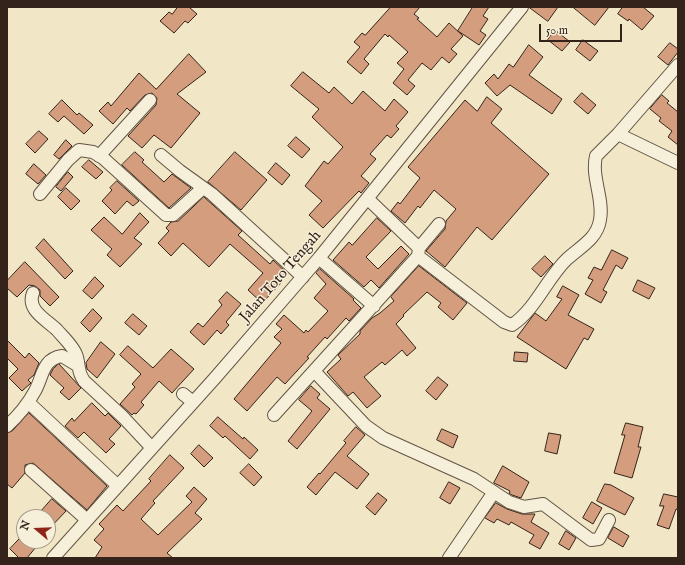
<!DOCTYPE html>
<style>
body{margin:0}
#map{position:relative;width:685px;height:565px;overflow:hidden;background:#f1e6c5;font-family:"IM FELL English",serif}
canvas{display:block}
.frame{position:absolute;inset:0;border:8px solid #34231a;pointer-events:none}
.north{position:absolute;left:16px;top:509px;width:40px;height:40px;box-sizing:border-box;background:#f6efd9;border:1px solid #a89d8d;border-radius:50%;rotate:289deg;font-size:11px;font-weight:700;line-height:16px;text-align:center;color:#34231a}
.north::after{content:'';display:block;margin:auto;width:14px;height:18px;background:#8f2418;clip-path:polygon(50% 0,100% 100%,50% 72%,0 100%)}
.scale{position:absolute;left:539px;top:24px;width:83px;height:18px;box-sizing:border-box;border:2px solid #34231a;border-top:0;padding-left:5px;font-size:12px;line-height:14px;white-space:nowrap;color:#34231a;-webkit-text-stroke:3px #f6efd9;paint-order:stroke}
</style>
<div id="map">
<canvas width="685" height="565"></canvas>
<div class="frame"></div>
<div class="north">N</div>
<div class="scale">50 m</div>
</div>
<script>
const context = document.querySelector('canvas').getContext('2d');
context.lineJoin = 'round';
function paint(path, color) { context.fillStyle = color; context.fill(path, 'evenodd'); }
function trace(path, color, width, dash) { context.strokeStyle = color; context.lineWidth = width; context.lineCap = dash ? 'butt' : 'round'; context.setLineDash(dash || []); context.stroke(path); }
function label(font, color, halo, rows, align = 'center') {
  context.font = font + ' "IM FELL English",serif'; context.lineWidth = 3; context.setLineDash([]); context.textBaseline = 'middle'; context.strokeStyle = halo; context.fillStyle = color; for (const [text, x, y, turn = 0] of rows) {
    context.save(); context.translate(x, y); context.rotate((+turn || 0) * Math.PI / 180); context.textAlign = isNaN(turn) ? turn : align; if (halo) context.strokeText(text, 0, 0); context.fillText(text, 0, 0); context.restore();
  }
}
const building = new Path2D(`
 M 178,7 L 189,7 L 197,14 L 188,23 L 185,21 L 174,33 L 160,21 L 169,12 L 172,14 Z
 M 391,7 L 420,7 L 414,14 L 419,18 L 417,19 L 437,37 L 449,23 L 463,36 L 451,49 L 457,54 L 449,63 L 442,57 L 431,70 L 422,63 L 408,80 L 415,86 L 407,95 L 393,83 L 404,69 L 397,63 L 408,52 L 389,35 L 388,37 L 385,34 L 364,59 L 369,64 L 361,74 L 347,62 L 360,47 L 354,42 L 362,33 L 365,35 Z
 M 473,7 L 489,7 L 483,16 L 488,19 L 480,31 L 486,35 L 479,45 L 458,31 Z
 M 529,7 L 558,7 L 548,21 Z
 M 573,7 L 609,7 L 595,25 Z
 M 623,7 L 643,7 L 654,16 L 642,30 L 629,19 L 628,21 L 618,14 Z
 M 555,30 L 570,42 L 562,51 L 548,40 Z
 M 583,40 L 598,51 L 590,61 L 576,50 Z
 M 670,43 L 678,49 L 678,52 L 668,65 L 658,57 Z
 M 529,45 L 543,57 L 529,75 L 562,99 L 552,114 L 510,85 L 497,96 L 485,83 L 494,74 L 498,79 L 509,64 L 513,67 Z
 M 189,54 L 206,72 L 177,94 L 200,113 L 171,148 L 154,135 L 142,148 L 128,136 L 156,105 L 157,98 L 152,93 L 145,95 L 130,111 L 127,108 L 113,124 L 99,111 L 108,102 L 111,106 L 139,73 L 156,89 Z
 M 303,72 L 329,93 L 334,87 L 352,104 L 363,91 L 385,111 L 394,99 L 408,112 L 396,126 L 399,129 L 391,138 L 387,135 L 370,154 L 376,159 L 361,176 L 369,183 L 361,193 L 359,191 L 323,228 L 309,215 L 322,201 L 305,186 L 324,161 L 328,164 L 343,147 L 312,117 L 319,109 L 291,86 Z
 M 582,93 L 596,105 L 588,114 L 574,102 Z
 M 662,95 L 669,101 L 667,103 L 678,112 L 678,145 L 668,137 L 672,131 L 659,121 L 661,118 L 650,109 Z
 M 487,97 L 502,109 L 491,123 L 549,174 L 492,240 L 477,227 L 445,267 L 426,251 L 445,229 L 446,221 L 456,209 L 434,190 L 420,208 L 418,206 L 405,223 L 391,211 L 398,202 L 400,204 L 420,178 L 408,167 L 465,100 L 477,111 Z
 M 62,100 L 77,115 L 79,113 L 93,125 L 84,134 L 64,116 L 58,122 L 49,114 Z
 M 39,131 L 48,139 L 35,153 L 26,144 Z
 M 296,137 L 310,149 L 302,158 L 288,146 Z
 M 66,140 L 72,146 L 59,159 L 54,155 Z
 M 135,152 L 144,160 L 142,162 L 164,182 L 172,174 L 191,188 L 169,208 L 122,165 Z
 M 235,152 L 267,180 L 241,210 L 208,182 Z
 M 89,160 L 103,172 L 96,179 L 82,167 Z
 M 276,163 L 290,175 L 282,185 L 268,173 Z
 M 34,164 L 46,175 L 38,184 L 26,174 Z
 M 68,172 L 73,177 L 61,191 L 56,187 Z
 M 117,181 L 139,201 L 133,206 L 127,201 L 115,214 L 102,201 L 112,190 L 110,188 Z
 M 66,188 L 80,201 L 71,210 L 58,197 Z
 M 204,197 L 242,231 L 238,235 L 270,264 L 273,260 L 287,273 L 279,282 L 281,283 L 262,303 L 248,290 L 263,273 L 230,244 L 209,267 L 183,243 L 171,256 L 158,243 L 169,231 L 166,228 L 171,222 L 178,221 Z
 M 140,213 L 149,222 L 134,238 L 142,244 L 120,267 L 107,255 L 112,249 L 91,230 L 104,217 L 122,234 Z
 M 377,218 L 391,231 L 366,257 L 378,269 L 401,246 L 409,254 L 379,288 L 371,280 L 364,287 L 333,260 L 349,242 L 352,245 Z
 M 44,239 L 73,271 L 65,279 L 36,248 Z
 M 612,250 L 628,258 L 622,269 L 616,265 L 603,290 L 607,292 L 601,303 L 585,294 L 593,280 L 588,278 L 594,267 L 601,270 Z
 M 545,256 L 553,264 L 541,277 L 532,269 Z
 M 25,262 L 59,297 L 50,306 L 40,296 L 40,290 L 35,286 L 29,285 L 17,297 L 7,288 L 7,281 Z
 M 419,266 L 467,303 L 453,320 L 438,307 L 441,303 L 427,292 L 403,315 L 404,316 L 396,324 L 416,348 L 407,356 L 402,350 L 385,365 L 382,362 L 364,377 L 381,396 L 367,408 L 353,392 L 348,396 L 327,372 L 341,359 L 338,355 L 360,334 L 360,331 L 372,318 L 380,313 L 394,301 L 391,297 Z
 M 320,269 L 354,299 L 353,300 L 361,308 L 349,321 L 346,318 L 327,339 L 325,337 L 307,357 L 309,358 L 285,384 L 277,377 L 247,411 L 234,399 L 281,343 L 274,337 L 282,329 L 276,324 L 284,315 L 304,333 L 306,330 L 308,332 L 328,311 L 314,298 L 326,284 L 316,273 Z
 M 95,277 L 104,286 L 92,299 L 83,291 Z
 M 638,280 L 655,288 L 649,299 L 633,291 Z
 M 563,286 L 579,295 L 568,315 L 594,329 L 588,340 L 584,338 L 566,369 L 517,337 L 535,313 L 546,321 L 562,299 L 557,297 Z
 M 227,292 L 241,304 L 226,322 L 229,325 L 221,334 L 217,330 L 204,345 L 190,332 L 198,323 L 203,327 L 222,305 L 219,301 Z
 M 93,309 L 102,318 L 90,332 L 81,323 Z
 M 133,314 L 147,326 L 139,335 L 125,323 Z
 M 7,340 L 25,358 L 29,353 L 39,363 L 34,375 L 28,380 L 31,383 L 22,391 L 9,378 L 18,369 L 7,358 Z
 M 101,342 L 115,354 L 97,378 L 87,369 L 86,363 Z
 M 128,346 L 153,368 L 171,349 L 194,369 L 172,393 L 159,381 L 141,402 L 144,405 L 136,414 L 134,413 L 132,415 L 120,404 L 135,387 L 132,384 L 141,374 L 120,355 Z
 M 515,352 L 528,353 L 527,362 L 514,361 Z
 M 59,364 L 81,388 L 69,400 L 60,392 L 64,388 L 50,375 L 53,369 Z
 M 438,377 L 448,385 L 436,400 L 426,391 Z
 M 311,386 L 320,394 L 317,398 L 330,409 L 297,449 L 288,441 L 312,411 L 299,400 Z
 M 92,403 L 105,416 L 108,413 L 121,426 L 109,439 L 115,444 L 106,453 L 84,432 L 78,438 L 65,426 L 72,418 L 74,421 Z
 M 29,413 L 107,486 L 87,510 L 33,463 L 25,465 L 25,473 L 12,488 L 7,484 L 7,433 L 12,431 Z
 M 218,417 L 243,439 L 244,437 L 258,450 L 250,459 L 225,436 L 223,438 L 210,426 Z
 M 626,423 L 643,427 L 638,447 L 641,447 L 632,478 L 614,473 L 625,435 L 622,435 Z
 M 356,427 L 365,435 L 347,456 L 369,474 L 357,489 L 335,472 L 316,495 L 307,487 L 319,473 L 320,474 L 346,443 L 344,441 Z
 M 442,429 L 458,436 L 453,448 L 437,440 Z
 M 549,433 L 561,435 L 557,454 L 545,451 Z
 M 199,445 L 213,458 L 204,467 L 191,454 Z
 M 170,455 L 184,468 L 153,501 L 155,503 L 141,519 L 158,535 L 192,502 L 186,496 L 194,487 L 207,499 L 195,513 L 202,519 L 167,553 L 173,558 L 95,558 L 102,547 L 94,540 L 104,529 L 99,524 L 117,505 L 123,511 L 151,481 L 149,479 Z
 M 249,464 L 262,477 L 254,486 L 240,473 Z
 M 503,466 L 529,482 L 521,498 L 512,495 L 509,493 L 510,491 L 494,483 Z
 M 449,482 L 460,488 L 450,504 L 440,498 Z
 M 605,484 L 611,485 L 634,498 L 625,515 L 597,501 Z
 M 378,493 L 387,500 L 375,515 L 366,507 Z
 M 664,494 L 678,497 L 678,510 L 676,509 L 669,529 L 657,525 L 664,506 L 660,506 Z
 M 52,499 L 66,511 L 48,530 L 48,517 L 36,517 Z
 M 592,502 L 602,508 L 593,524 L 583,518 Z
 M 496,503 L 507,509 L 522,514 L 535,514 L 531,522 L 549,533 L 540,549 L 529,543 L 534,535 L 511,522 L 509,525 L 497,519 L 494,523 L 485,518 Z
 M 614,527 L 629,536 L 623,547 L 608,538 Z
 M 566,531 L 576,538 L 569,550 L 559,544 Z
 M 24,534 L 24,541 L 41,541 L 27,558 L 19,558 L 10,549 Z`);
paint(building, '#d49d7d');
trace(building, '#34231a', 1);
const minor = new Path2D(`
 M 618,134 L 678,163
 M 161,155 L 180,171 L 212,194 L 303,277
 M 99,156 L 150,100
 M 40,194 L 68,160 L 79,150 L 93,152 L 103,158 L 166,215 L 173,215 L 203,188
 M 419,248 L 439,224
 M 418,256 L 504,322 L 512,325 C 536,309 547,278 567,259 C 580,247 597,239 600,220 C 604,199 591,177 596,156 L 618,134 L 678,65
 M 319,258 L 374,306
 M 33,293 C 26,310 47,320 57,330 C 63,337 75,348 77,357 C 80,368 77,371 84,381 L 123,417 L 152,448
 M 315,372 L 366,426 L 383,438 L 474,479 L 509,502 L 524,507 L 543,504 L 591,540 L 599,539 L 609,520
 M 183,394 L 193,402
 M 28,402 L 118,486
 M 274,415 L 418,256 L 419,248 L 368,199
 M 7,426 C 18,416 28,404 35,391 C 43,377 42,359 62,356 L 77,365
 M 31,470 L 87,520
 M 53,558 L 215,378 L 319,258 L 522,7
 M 449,558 L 494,492`);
trace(minor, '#635445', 14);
trace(minor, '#f6efd9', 12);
label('15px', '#34231a', '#f6efd9', [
 ["Jalan Toto Tengah",281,277,-49]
]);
</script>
